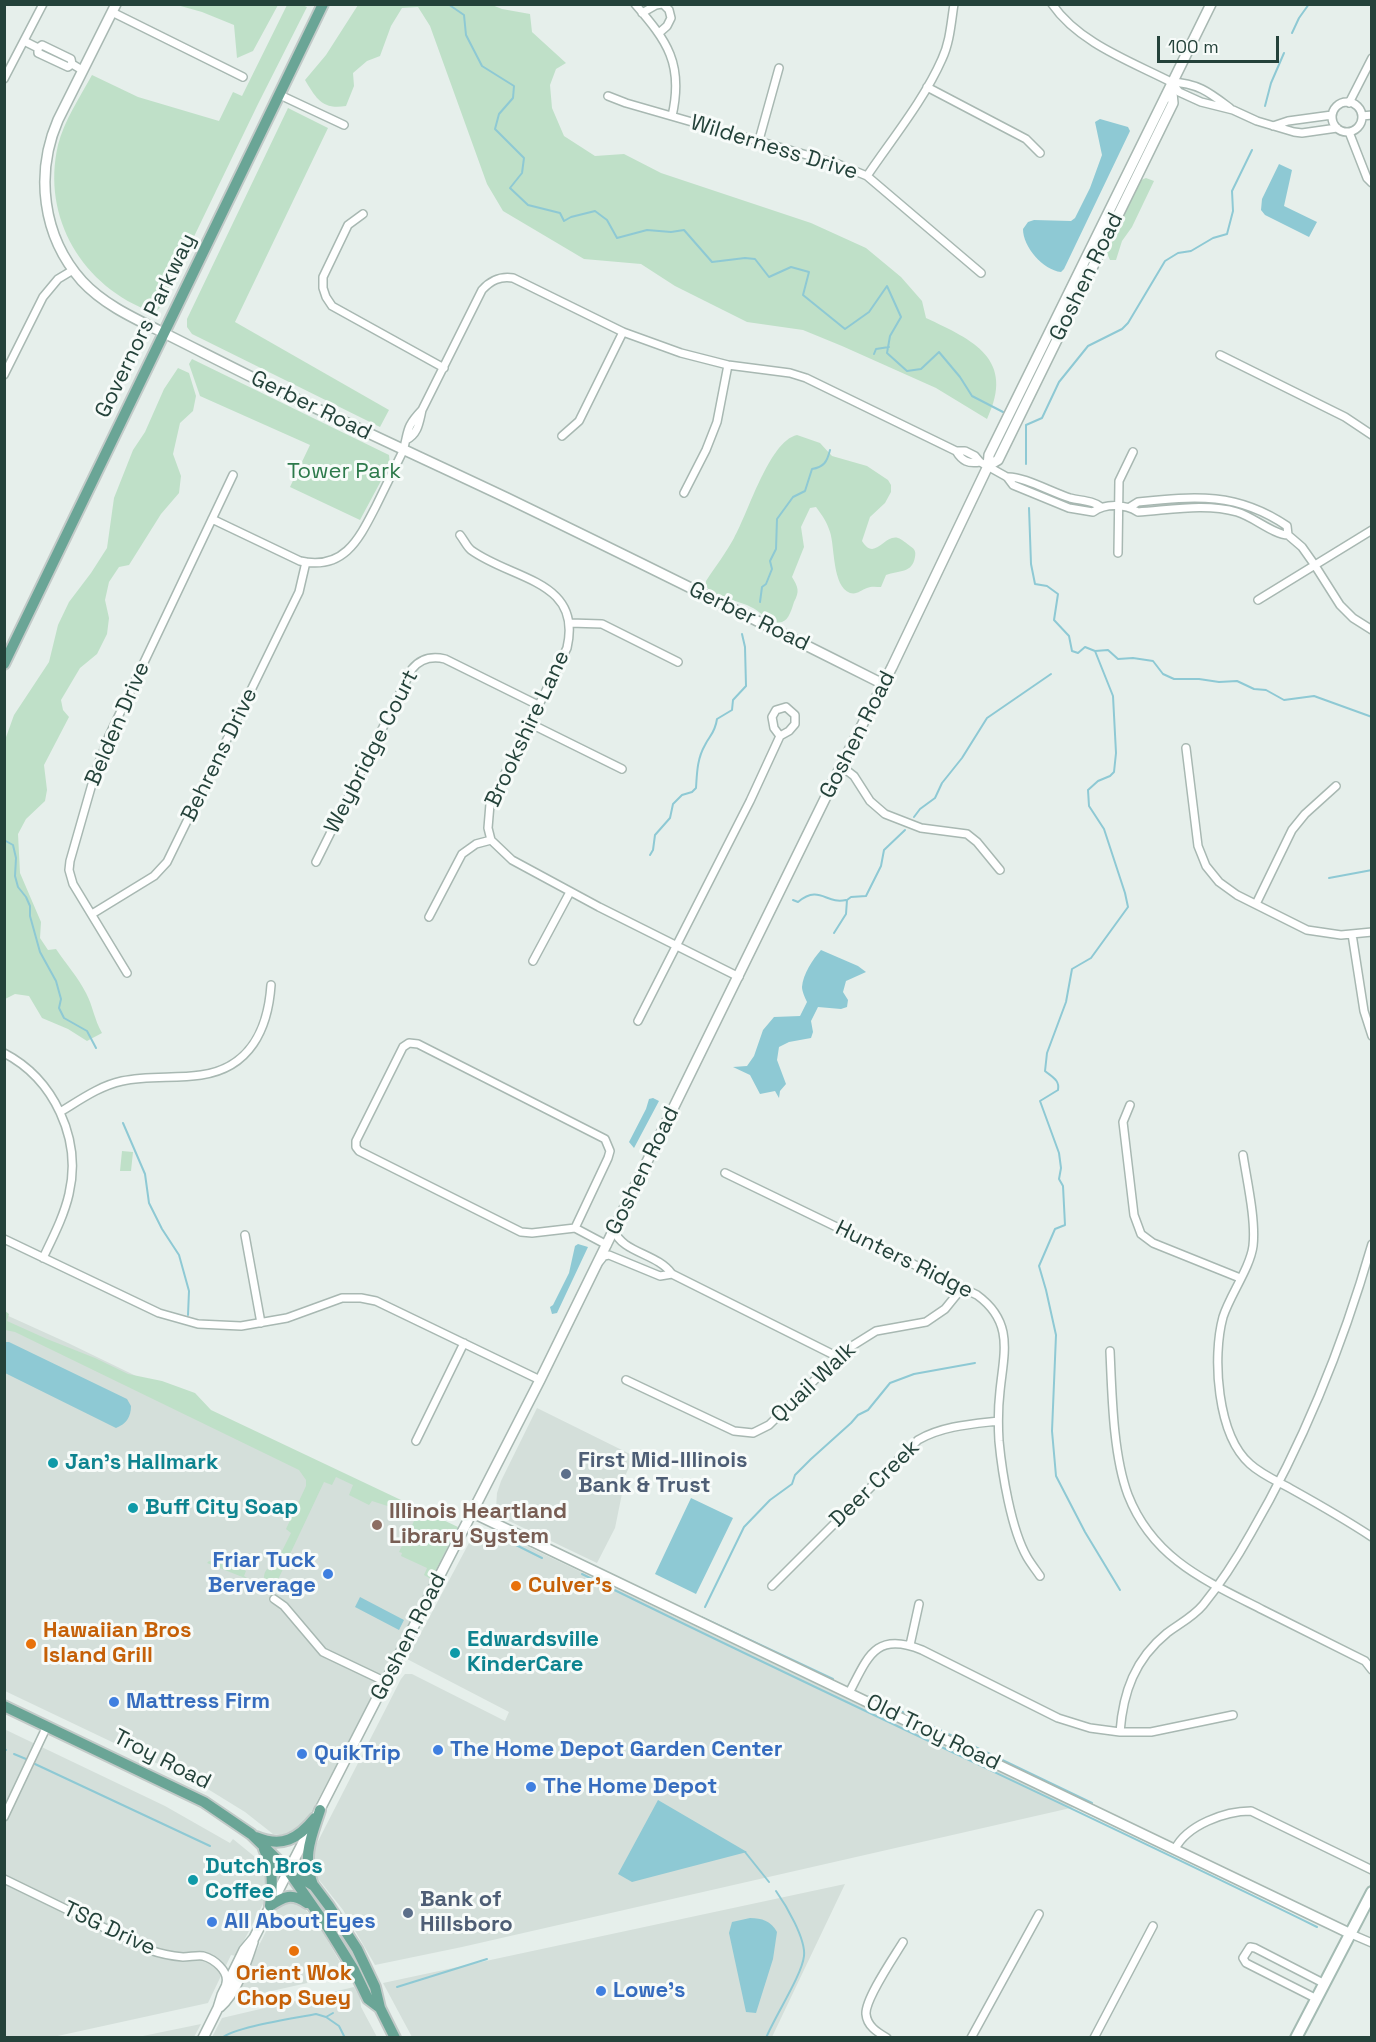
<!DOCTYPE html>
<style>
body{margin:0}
#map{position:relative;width:1376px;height:2042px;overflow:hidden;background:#e6efeb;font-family:"Space Grotesk",sans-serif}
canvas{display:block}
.frame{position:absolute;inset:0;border:6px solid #24423a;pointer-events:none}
.scale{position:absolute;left:1157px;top:36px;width:122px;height:27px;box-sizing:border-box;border:3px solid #24423a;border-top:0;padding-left:8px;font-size:18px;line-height:21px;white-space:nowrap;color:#24423a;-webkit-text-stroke:4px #f7fbf9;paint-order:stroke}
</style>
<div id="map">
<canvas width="1376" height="2042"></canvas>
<div class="frame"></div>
<div class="scale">100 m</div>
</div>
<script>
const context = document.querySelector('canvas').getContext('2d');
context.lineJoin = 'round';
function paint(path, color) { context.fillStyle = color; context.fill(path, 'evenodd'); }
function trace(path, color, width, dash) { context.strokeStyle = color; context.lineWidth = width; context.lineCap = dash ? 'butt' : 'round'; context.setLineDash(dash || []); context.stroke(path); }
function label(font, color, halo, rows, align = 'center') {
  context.font = font + ' "Space Grotesk",sans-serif'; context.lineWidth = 6; context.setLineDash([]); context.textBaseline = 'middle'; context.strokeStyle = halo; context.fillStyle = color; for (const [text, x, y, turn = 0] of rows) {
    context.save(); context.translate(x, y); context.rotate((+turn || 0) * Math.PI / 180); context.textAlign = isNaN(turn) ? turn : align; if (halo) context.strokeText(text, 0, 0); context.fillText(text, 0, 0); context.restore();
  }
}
paint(new Path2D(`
 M 4,1314 L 68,1343 L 458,1532 L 311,1813 L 300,1830 L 287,1835 L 273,1834 L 245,1812 L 198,1783 L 5,1691 Z
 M 537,1408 L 634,1456 L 626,1474 L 615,1528 L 597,1563 L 509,1521 L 500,1516 L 496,1509 L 497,1493 L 501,1481 Z
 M 480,1534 L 494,1535 L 516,1541 L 1075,1807 L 462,1947 L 375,1965 L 343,1910 L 316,1876 L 313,1867 L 313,1851 L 401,1679 L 405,1674 L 412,1674 L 505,1721 L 509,1712 L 407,1659 L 469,1543 L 473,1538 Z
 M 4,1729 L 165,1806 L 230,1843 L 233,1839 L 266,1866 L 268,1886 L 266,1898 L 236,1956 L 231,1955 L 208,2003 L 53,2037 L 5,2037 Z
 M 845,1884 L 772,2037 L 412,2037 L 383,1983 Z
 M 290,1902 L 301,1904 L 319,1926 L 347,1974 L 232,2000 L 277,1909 L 283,1904 Z
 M 354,1987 L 360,1998 L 361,2007 L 377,2037 L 212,2037 L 222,2018 Z
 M 201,2024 L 194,2037 L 138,2037 Z`), '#d4dfda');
paint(new Path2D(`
 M 177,5 L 278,5 L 253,51 L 237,58 L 234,25 L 202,12 Z
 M 287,5 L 302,5 L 307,7 L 258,104 L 159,309 L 152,312 C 83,287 41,218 58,145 C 64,121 80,97 92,75 L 138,97 L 219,121 L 233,92 L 242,96 Z
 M 358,5 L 492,5 L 502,9 L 530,14 L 532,32 L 566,63 L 556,69 L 550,85 L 552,108 L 564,136 L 595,156 L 624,154 L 661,173 L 811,223 L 866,248 L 901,277 L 922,301 L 926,318 C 973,340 1016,359 987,419 L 936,388 L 842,346 L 803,330 L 747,322 L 675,286 L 641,264 L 584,259 L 503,211 L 487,184 L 430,26 L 418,7 L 402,8 L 391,26 L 380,56 L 367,61 L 353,73 L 354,86 L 346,106 C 322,110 316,98 305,80 L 326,55 Z
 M 288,108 L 328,128 L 235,322 L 389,410 L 380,427 L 192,334 L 187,327 L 187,319 Z
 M 1146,178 L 1154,181 L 1132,227 L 1122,241 L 1116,260 L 1110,260 L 1106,251 L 1141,180 Z
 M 192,359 L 389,455 L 390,464 L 360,520 L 290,487 L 310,445 L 200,396 L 189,364 Z
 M 178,368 L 189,373 L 196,396 L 193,411 L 180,423 L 173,454 L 181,476 L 179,493 L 161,514 L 129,565 L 119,567 L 109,582 L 105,600 L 109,618 L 107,634 L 97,654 L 80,668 L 61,700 L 63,710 L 69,717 L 44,765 L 47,790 L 45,801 L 26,819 L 18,834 L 20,873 L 41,922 L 40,938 L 48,950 L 56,949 C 66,964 78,977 86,993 C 93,1006 94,1019 102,1033 L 87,1041 L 68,1029 L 42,1018 L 29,996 L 15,994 L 5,999 L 5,740 L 14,715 L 49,662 L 58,625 L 69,602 L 91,573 L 107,548 L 114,498 L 133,450 L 145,432 L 164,389 Z
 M 797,435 L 820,443 L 832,456 L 867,466 L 888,480 L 891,485 L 891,492 L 885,503 L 870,517 L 862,541 C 875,562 884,534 898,538 C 902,539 907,544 910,546 C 915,549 916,552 915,557 C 912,574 899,570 886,575 L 881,587 C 877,587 871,586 867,588 C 861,590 857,595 850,593 C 832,586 835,547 830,532 C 827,522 822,515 816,507 L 810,508 L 801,527 L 804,547 L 792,577 C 798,587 800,591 794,602 C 792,608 789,620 782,622 C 769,625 763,613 753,608 C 737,599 722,601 706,587 L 706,581 C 715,567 726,553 734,538 C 748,514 769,441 797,435 Z
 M 122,1151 L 133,1152 L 131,1171 L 120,1171 Z
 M 5,1311 L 9,1314 L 7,1321 L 47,1339 L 95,1358 L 128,1374 L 162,1381 L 195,1393 L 211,1410 L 458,1527 L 431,1579 L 424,1575 L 427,1568 L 401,1556 L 402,1553 L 399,1552 L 415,1519 L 400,1510 L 372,1501 L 369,1505 L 349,1495 L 353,1485 L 336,1477 L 332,1485 L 324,1482 L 275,1586 L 271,1588 L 266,1587 C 263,1581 263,1574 267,1569 L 272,1571 L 291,1533 L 286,1529 L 306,1486 L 306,1480 L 299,1470 L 15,1332 L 5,1330 Z
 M 209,1561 L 239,1567 L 246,1571 L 244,1576 L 250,1580 L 207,1563 Z`), '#bfe0c8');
paint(new Path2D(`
 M 1100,119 L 1128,127 L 1130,131 L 1064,269 L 1061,272 C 1043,270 1023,247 1023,229 L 1028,222 L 1034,220 L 1071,221 L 1075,218 L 1090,188 L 1102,155 L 1095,122 Z
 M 1279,164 L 1292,170 L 1284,206 L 1317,222 L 1309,237 L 1265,215 L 1261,210 L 1262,199 Z
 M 821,950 L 858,966 L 866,972 L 846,981 L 843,992 L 848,1000 L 847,1007 L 841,1009 L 818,1007 L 811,1021 L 813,1032 L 811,1038 L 789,1042 L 779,1047 L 777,1060 L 786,1084 L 780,1091 L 779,1098 L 775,1091 L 760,1094 L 750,1075 L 733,1067 L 747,1066 L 754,1056 L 763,1030 L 774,1017 L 800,1016 L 807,1002 C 805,998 802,991 802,987 C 803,974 813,959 821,950 Z
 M 653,1098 L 659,1101 L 634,1148 L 629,1142 L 646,1109 L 649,1099 Z
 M 578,1244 L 588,1247 L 557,1313 L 552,1314 L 550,1307 L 553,1305 L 569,1273 L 575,1246 Z
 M 4,1342 L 9,1342 L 127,1399 L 131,1406 C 131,1417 126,1424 116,1428 L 5,1373 Z
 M 691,1498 L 733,1518 L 696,1594 L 655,1574 Z
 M 360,1597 L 404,1620 L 399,1630 L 355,1607 Z
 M 658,1800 L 747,1852 L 632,1882 L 618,1874 Z
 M 750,1918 C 762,1918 771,1921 777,1932 L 773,1959 L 756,2013 L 746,2012 L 729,1933 L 732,1922 Z`), '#8ec9d4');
trace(new Path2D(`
 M 448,4 L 464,15 L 466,35 L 482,66 L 514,86 L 513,98 L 499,114 L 495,129 L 524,158 L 522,173 L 510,188 L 528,205 L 560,213 L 564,221 L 571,217 L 595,211 L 607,220 L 617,238 L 647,230 L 671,232 L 684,230 L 712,262 L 745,258 L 755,259 L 769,277 L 791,267 L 809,272 L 803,295 L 845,329 L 869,312 L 887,286 L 901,317 L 890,336 L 887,353 L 907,371 L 921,369 L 939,352 L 960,377 L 972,396 L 1003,412
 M 1292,33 L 1299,18 L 1309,4
 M 1265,106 L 1271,83 L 1284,53
 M 874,354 L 876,349 L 889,347
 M 1026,464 L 1026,425 L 1042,418 L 1059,382 L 1088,346 L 1122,329 L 1128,323 L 1165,261 L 1178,253 L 1191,251 L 1213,238 L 1227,234 L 1233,211 L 1232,191 L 1252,150
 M 1029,508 L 1031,564 L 1035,584 L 1047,586 L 1058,594 L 1054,620 L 1069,636 L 1072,651 L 1078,653 L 1085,647 L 1095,651 L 1113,696 L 1116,753 L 1114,772 L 1110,776 L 1098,781 L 1088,790 L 1089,806 L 1104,829 L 1125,893 L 1128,907 L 1091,958 L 1072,969 L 1066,1002 L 1047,1053 L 1045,1071 C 1052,1077 1060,1080 1058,1090 L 1040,1101 L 1059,1153 L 1061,1168 L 1059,1179 L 1063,1186 L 1065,1225 L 1055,1229 L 1039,1266 L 1046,1290 L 1056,1335 L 1052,1431 L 1056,1476 L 1085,1532 L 1120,1590
 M 760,602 L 762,587 L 766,584 L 772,569 L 770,561 L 776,549 L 777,519 L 793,497 L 805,491 L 812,469 C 824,467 827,462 830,450
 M 1095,651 L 1108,650 L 1118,659 L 1133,658 L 1153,661 L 1163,674 L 1174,679 L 1199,679 L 1219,682 L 1237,681 L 1254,689 L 1266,690 L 1284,700 L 1314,696 L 1372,717
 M 914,817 L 920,809 L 935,798 L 942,783 L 962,758 L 987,718 L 1051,674
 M 4,840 L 13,845 L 16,858 L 15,876 L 18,887 L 26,897 L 30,906 L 30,916 L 40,952 L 56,981 L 61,999 L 59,1008 L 64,1018 L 87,1031 L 96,1048
 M 650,855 L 653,850 L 655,835 L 670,818 L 673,804 L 682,795 L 692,792 L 696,788 C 697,773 697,759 705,745 C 710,735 715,733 717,719 L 732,710 L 733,700 L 746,686 L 745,647 L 742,634
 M 1329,878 L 1372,870
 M 793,900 L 798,902 C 820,884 826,905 846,900
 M 834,933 L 846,914 L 847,900 L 851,897 L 866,896 L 881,866 L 884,850 L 905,830
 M 123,1123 L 145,1174 L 149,1203 L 162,1229 L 179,1255 L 189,1291 L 188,1315
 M 516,1545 L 542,1558
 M 582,1574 C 826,1695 1073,1807 1317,1927
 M 705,1607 L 744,1527 L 770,1500 L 792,1484 L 795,1475 L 811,1459 L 851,1423 L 858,1415 L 868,1410 L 890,1383 L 914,1374 L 975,1363
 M 701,1617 L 833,1679
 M 869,1696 L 1092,1803
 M 4,1749 L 6,1750
 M 14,1754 L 26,1759
 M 35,1764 L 210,1846
 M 745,1852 L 769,1882
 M 397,1987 L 487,1959
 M 326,2017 L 339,2026 L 345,2038
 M 222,2038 C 234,2027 297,2018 316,2014 L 326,2017 L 333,2013
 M 766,2038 C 775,2016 802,1975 804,1956 C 806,1939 786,1905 776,1891`), '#8ec9d4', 2);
const minor = new Path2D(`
 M 635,4 C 667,41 684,64 672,116
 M 1052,4 C 1079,43 1130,61 1171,82 L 1179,92 L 1201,102 L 1233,110 L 1257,121 L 1294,132 L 1302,133 L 1337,128
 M 112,12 L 243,77
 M 642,13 L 656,5 L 662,4
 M 659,33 L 667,26 L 671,18 L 669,10 L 663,4
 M 24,41 L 38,48 L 42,45 L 71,59 L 72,64 L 82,70
 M 38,48 L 38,53 L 68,67 L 72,64
 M 4,79 L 43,4
 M 1171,82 C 1198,83 1210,93 1230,108
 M 927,87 L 1026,139 L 1040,153
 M 280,95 L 344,125
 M 608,96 L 626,103 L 838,164 L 867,176 L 981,273
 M1332 117a15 15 0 1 1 30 0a15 15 0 1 1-30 0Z
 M 1349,103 L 1372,58
 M 1362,116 L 1372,115
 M 1273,126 L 1288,121 L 1332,115
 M 1349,132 L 1367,178 L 1372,183
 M 759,140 L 779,68
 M 867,176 C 892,139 924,100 942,59 C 950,42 951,23 954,4
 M 363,214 L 348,225 L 323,277 L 323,288 L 326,297 L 332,306 L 444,368
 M 1220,355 L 1345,417 L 1372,435
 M 4,375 L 43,297 L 58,279 L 73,270
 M 562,436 L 579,421 L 623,332
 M 406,440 C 418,434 419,423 422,410
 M 956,451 C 962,461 968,464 980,462
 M 1007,477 C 1023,476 1051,492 1070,498 C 1081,501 1092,500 1101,507
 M 684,493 L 706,450 L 717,422 L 728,365
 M 1130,507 L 1138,502 C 1196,496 1237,492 1287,526 L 1288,535 L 1302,547 L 1314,564 L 1340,605 L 1353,618 L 1372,630
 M 212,519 L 300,561 C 344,571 359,539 376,506 C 385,488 394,469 403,451 C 409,430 405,428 422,410 L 482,290 C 491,280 500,276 513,278 L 623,332 L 681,353 L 728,365 L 790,373 L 806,378 L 956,451 L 965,451 L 975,456 L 980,462 L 1007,477 L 1013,485 L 1069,508 L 1093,512 C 1106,503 1125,504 1138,512 C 1170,510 1206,503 1237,512 C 1254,517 1274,535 1288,535
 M 460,535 C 464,540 467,547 471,550 C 512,580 583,580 567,648 L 490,804 L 488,828 L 491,840 L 512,860 L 599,907 L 739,977
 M 1118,553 L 1119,481 L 1133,452
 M 1258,600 L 1372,530
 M 570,623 L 602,624 L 678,662
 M 529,723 L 622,769
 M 1186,748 L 1198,846 L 1206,866 L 1219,882 L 1237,895 L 1307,930 L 1341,935 L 1372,932
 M 841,766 L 854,776 L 870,801 L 885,814 L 921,828 L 967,834 L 977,842 L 1000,870
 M 316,862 L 412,669 C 421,658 432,656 445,659 L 538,705
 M 1256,904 L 1292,830 L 1305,814 L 1336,786
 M 92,914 L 154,876 L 167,862 L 299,592 L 306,562
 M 429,917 L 462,854 L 476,844 L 491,840
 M 1352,934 L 1364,1011 L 1372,1036
 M 533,961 L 570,892
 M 127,973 L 73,884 L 69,870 L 70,861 L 96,770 L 109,736 L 233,475
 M 638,1021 L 750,801 L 780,736 L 789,731 L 795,724 L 795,715 L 786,707 L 776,710 L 772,717 L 774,728 L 780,736
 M 4,1053 C 54,1079 82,1139 69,1194 C 64,1216 53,1237 43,1258
 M 1130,1105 L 1123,1122 L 1134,1215 L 1141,1234 L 1153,1243 L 1240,1278
 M 60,1112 C 80,1100 99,1086 122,1081 C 148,1075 175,1079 201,1075 C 250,1068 268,1029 271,985
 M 1243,1155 C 1247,1181 1256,1220 1253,1246 C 1250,1268 1230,1295 1223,1317 C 1212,1357 1217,1435 1250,1464 C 1262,1475 1279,1482 1293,1490 C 1320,1505 1346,1520 1372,1537
 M 725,1173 L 977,1295 C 1014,1322 1004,1352 1000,1391 C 998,1408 998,1424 999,1441 C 1002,1473 1011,1529 1027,1557 C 1031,1564 1036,1570 1040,1576
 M 575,1228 L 608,1158 L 610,1151 L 605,1139 L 418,1044 L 409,1043 L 403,1047 L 356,1141 L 356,1147 L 359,1151 L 521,1232 L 532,1233 L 575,1228 L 607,1245
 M 614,1230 C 622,1253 657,1253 672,1274 L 838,1357
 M 245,1235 L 261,1323
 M 4,1239 L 159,1313 L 198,1324 L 241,1326 L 287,1318 L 342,1298 L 361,1298 L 376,1301 L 540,1380
 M 600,1261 L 604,1256 L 609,1255 L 660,1276 L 672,1274
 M 1110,1351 C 1112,1395 1113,1455 1128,1495 C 1153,1559 1206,1581 1263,1610 C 1297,1627 1331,1644 1365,1661 L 1372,1670
 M 626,1380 L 734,1431 L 753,1433 L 769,1425 L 838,1357 L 852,1346 L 876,1331 L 926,1322 L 945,1309 L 962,1288
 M 416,1441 L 464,1343
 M 772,1586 L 918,1440 C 942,1426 972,1424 998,1421
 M 274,1599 L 284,1606 L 323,1652 L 386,1682
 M 910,1645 L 919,1604
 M 849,1693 C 868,1657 875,1631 922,1650 L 1058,1718 L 1090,1728 L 1120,1732 L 1151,1732 L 1233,1715
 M 1120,1732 C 1123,1692 1135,1659 1167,1633 C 1179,1624 1193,1617 1203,1605 C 1221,1583 1237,1558 1251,1533 C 1304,1442 1343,1345 1372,1244
 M 4,1817 L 47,1726
 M 1175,1849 C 1187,1825 1225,1811 1251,1811 L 1372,1870
 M 4,1879 L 150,1950 C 161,1954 172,1956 183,1957 C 190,1957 197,1955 203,1956 C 214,1959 229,1971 226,1983
 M 1351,1934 L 1372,1943
 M 1317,1999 L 1246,1963 L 1243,1958 L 1250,1947 L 1255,1948 L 1325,1984
 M 887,2038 C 877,2032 867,2026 866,2014 C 865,1999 894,1957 903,1942
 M 971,2038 L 1039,1914
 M 1094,2038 L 1153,1926`);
const tertiary = new Path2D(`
 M 116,4 L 58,120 C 35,173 42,236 82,281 C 105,306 138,320 168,335 C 204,353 241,372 278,390 C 354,427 431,462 507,498 C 633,559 758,621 883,684
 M 988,466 L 998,460 L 1173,103 L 1171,83
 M 473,1513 L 1351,1934
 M 220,2007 C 237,1992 246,1963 253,1942
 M 203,2038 L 218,2008 L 222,1995 L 244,1950 L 254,1938 L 540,1380 L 841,766 L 892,667 L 988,466 L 989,455 L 1211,4`);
const secondary = new Path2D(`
 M 1296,2038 L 1372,1892`);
const primary = new Path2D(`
 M 4,664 L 323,4
 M 4,1706 L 204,1802 L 251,1834 L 288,1870 L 314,1886 L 329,1906 L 357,1949 L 375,1987 L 380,2008 L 395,2038
 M 256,1837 C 282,1848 298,1839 315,1818
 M 264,1849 C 273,1868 273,1885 270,1906
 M 289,1872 L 328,1928 L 354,1970 L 368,1999 L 380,2008
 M 313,1885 C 302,1856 311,1838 320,1810
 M 270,1906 C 284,1896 292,1893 307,1903`);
trace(minor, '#a8b8b2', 10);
trace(tertiary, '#a8b8b2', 12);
trace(secondary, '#a4bbb3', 14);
trace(primary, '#c2cac8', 14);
trace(minor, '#fff', 7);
trace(tertiary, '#fff', 9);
trace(secondary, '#fff', 10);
trace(primary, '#6aa596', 10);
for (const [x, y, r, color] of [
 [53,1463,6,"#0f9aa8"],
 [566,1474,6,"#5c6f8a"],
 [133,1508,6,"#0f9aa8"],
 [377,1525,6,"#8d6e63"],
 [328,1574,6,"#3f7fe0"],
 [516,1586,6,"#e8710a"],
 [31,1644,6,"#e8710a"],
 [455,1653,6,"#0f9aa8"],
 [114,1702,6,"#3f7fe0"],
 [438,1750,6,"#3f7fe0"],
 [302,1754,6,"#3f7fe0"],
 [531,1787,6,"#3f7fe0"],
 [193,1880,6,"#0f9aa8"],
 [408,1913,6,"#5c6f8a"],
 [212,1922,6,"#3f7fe0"],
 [294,1951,6,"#e8710a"],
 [601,1991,6,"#3f7fe0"]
]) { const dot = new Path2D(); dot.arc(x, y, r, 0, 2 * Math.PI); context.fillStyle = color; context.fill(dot); trace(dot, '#f7fbf9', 2); }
label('22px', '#24423a', '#f7fbf9', [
 ["Wilderness Drive",774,148,17],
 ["Goshen Road",1087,277,-64],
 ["Governors Parkway",146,326,-64],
 ["Gerber Road",311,406,26],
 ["Gerber Road",749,617,26],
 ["Belden Drive",118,724,-67],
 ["Brookshire Lane",528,729,-65],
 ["Goshen Road",858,735,-63],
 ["Weybridge Court",372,752,-63],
 ["Behrens Drive",220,755,-64],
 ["Goshen Road",643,1171,-64],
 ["Hunters Ridge",904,1260,26],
 ["Quail Walk",814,1383,-43],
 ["Deer Creek",875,1484,-44],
 ["Goshen Road",409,1637,-63],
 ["Old Troy Road",933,1733,26],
 ["Troy Road",162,1760,27],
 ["TSG Drive",109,1929,25]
]);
label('22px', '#2d7a4b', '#f7fbf9', [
 ["Tower Park",344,472]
]);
label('bold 22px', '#4e5e75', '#f7fbf9', [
 ["First Mid-Illinois",578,1461],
 ["Bank & Trust",578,1486],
 ["Bank of",420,1900],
 ["Hillsboro",420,1925]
], 'left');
label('bold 22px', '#0d838f', '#f7fbf9', [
 ["Jan's Hallmark",65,1463],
 ["Buff City Soap",145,1508],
 ["Edwardsville",467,1640],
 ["KinderCare",467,1665],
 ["Dutch Bros",205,1867],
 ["Coffee",205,1892]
], 'left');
label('bold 22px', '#785e54', '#f7fbf9', [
 ["Illinois Heartland",389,1512],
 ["Library System",389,1537]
], 'left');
label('bold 22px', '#366cbe', '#f7fbf9', [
 ["Friar Tuck",316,1561,"right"],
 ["Berverage",316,1586,"right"],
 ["Mattress Firm",126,1702],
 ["The Home Depot Garden Center",450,1750],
 ["QuikTrip",314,1754],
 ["The Home Depot",543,1787],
 ["All About Eyes",224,1922],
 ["Lowe's",613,1991]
], 'left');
label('bold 22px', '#c56008', '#f7fbf9', [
 ["Culver's",528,1586],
 ["Hawaiian Bros",43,1631],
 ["Island Grill",43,1656],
 ["Orient Wok",294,1974,"center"],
 ["Chop Suey",294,1999,"center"]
], 'left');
</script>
